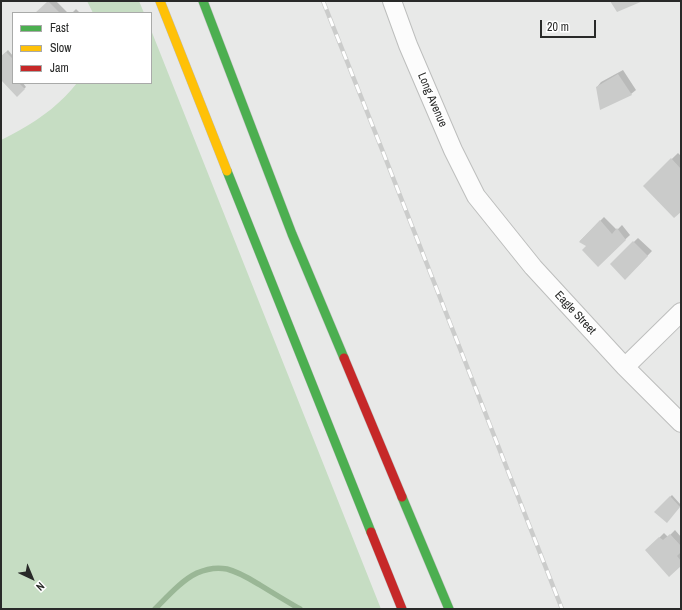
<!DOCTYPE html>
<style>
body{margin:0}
#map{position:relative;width:682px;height:610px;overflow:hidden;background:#e8e9e8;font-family:"Archivo Narrow",sans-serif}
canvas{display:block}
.frame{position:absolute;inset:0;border:2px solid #292a29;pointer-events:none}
.legend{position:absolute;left:12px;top:12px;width:140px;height:72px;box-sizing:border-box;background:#fff;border:1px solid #a9aaa9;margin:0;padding:5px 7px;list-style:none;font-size:12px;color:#292a29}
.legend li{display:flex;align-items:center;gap:8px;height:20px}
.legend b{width:20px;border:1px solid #a9aaa9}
.north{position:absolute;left:12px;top:558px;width:40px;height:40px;-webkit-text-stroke:3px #fff;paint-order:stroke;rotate:136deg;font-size:11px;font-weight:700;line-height:16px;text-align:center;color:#292a29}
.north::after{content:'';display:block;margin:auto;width:14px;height:18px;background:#292a29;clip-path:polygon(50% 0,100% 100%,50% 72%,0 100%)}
.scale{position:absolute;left:540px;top:20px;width:56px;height:18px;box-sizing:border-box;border:2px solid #292a29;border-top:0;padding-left:5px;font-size:12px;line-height:14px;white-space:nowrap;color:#292a29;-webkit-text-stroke:3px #fff;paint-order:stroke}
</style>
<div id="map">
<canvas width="682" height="610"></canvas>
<div class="frame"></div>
<ul class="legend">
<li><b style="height:5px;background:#4caf50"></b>Fast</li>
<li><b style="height:5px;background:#ffc107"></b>Slow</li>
<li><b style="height:5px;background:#c62828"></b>Jam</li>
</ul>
<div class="north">N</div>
<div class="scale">20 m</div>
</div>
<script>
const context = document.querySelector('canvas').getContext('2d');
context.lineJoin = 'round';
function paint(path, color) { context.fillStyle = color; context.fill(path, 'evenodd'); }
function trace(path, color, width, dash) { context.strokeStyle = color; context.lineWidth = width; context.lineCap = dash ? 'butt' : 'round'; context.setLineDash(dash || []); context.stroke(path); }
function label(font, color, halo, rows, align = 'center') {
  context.font = font + ' "Archivo Narrow",sans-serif'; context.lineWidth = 3.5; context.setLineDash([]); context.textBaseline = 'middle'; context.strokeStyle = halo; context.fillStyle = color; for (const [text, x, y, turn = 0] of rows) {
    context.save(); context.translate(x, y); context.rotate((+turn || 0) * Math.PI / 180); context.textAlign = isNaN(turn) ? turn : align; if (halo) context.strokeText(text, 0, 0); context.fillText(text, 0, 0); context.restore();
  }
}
paint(new Path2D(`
 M 87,1 L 139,1 L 144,13 L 93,13 Z
 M 151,30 L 381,609 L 1,609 L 1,140 C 8,137 14,133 20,130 C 42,118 62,102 77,83 L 151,83 Z`), '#c6ddc3');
paint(new Path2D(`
 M 49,1 L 56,1 L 68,13 L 36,13 Z
 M 76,9 L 80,13 L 72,13 Z
 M 8,50 L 13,56 L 13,83 L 23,83 L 26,87 L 17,95 L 1,79 L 1,57 Z
 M 623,70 L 636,90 L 631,94 L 597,87 L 601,82 Z
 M 678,153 L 681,156 L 681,210 L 644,186 Z
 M 604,217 L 617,230 L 622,225 L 630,235 L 598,265 L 588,246 L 580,241 Z
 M 638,238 L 652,251 L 625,279 L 611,264 Z
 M 672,495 L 681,505 L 668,520 L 655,512 Z
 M 675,530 L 681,537 L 681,564 L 647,550 L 664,533 L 668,537 Z`), '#0003');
trace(new Path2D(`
 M 155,609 C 167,597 182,580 197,573 C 206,569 217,567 227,569 C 239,572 250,579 260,585 C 273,593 286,601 300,609`), '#9ab796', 5.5);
paint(new Path2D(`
 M 48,1 L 60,13 L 35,13 Z
 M 610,1 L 643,1 L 617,12 Z
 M 6,52 L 13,59 L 13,83 L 19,83 L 25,89 L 17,97 L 1,80 L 1,56 Z
 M 618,74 L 632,95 L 600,110 L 596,87 Z
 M 671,158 L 681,169 L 681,212 L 674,218 L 643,186 Z
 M 600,220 L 612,234 L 617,228 L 626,240 L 598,267 L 582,250 L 586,246 L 579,242 Z
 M 633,241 L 648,256 L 625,280 L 610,264 Z
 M 670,496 L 680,507 L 667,523 L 654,512 Z
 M 670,534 L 681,546 L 681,552 L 677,556 L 681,561 L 681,566 L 669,577 L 645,550 L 659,537 L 663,540 Z`), '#cacbca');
const street = new Path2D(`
 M 392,1 L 408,45 L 453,150 L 476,196 L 533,267 L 625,367 L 681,423
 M 625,367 L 681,312`);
const fast = new Path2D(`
 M 203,1 L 292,234 L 344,358
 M 227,171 L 371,532
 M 402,497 L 449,609`);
const slow = new Path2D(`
 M 160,1 L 227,171`);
const jam = new Path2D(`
 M 344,358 L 402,497
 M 371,532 L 402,609`);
trace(street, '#bdbebd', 20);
trace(fast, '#bdbebd', 10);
trace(slow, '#bdbebd', 10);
trace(jam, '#bdbebd', 10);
trace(street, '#fcfcfc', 18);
trace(fast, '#4caf50', 9);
trace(slow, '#ffc107', 9);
trace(jam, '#c62828', 9);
const rail = new Path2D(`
 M 323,1 L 383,152 L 562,609`);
trace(rail, '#cbcccb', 4.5);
trace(rail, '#fff', 3, [9]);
label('12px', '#292a29', '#fff', [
 ["Long Avenue",432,100,67],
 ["Eagle Street",575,313,47]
]);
</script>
